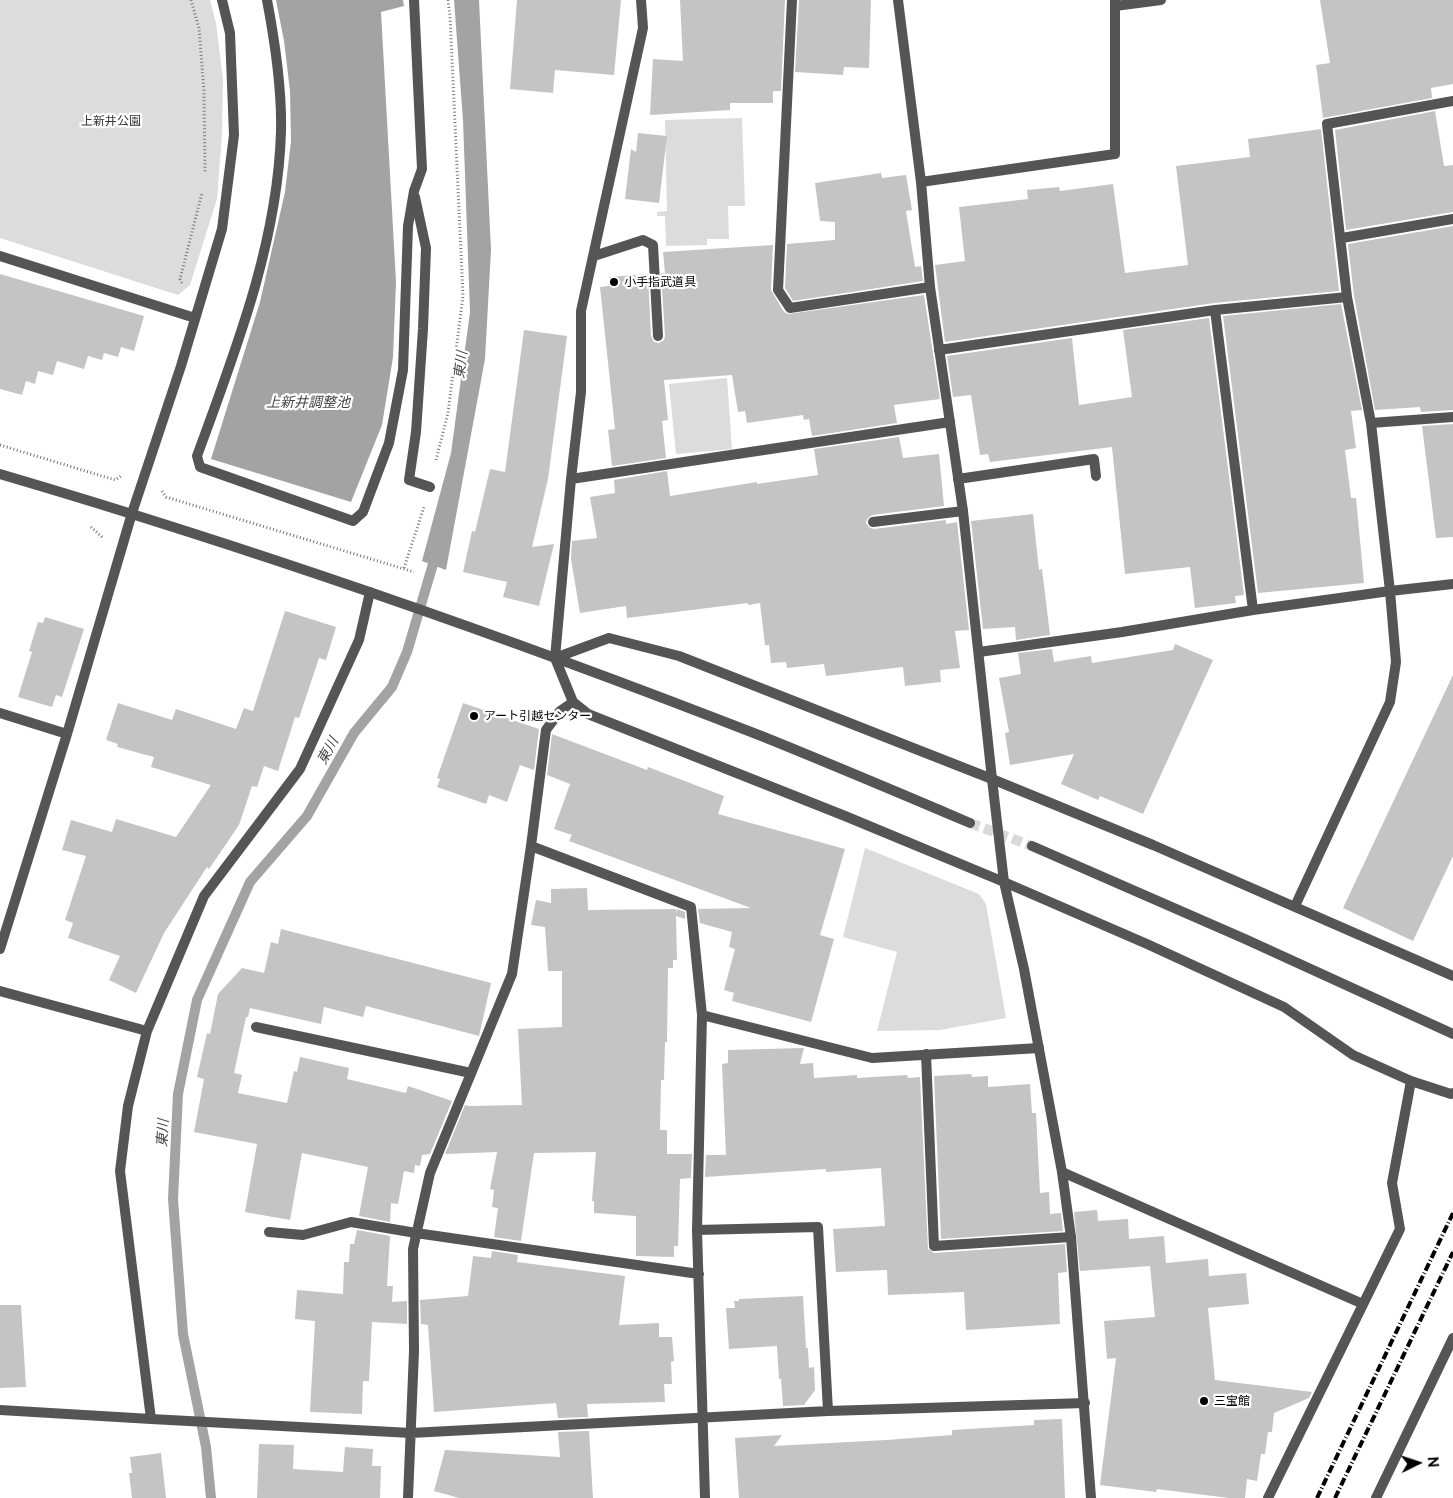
<!DOCTYPE html>
<meta charset="utf-8">
<style>
body{margin:0}
#map{position:relative;width:1453px;height:1498px;overflow:hidden;background:#fff;font-family:Raleway,sans-serif}
canvas{display:block}
.north{position:absolute;left:1393px;top:1438px;width:50px;height:50px;-webkit-text-stroke:4px #fff;paint-order:stroke;rotate:86deg;font-size:14px;font-weight:700;line-height:20px;text-align:center;color:#000}
.north::after{content:'';display:block;margin:auto;width:18px;height:22px;background:#000;clip-path:polygon(50% 0,100% 100%,50% 72%,0 100%)}
</style>
<div id="map">
<canvas width="1453" height="1498"></canvas>
<div class="north">N</div>
</div>
<script>
const context = document.querySelector('canvas').getContext('2d');
context.lineJoin = 'round';
function paint(path, color) { context.fillStyle = color; context.fill(path, 'evenodd'); }
function trace(path, color, width, dash) { context.strokeStyle = color; context.lineWidth = width; context.lineCap = dash ? 'butt' : 'round'; context.setLineDash(dash || []); context.stroke(path); }
function label(font, color, halo, rows, align = 'center') {
  context.font = font + ' Raleway,"Noto Sans JP",sans-serif'; context.lineWidth = 4.5; context.setLineDash([]); context.textBaseline = 'middle'; context.strokeStyle = halo; context.fillStyle = color; for (const [text, x, y, turn = 0] of rows) {
    context.save(); context.translate(x, y); context.rotate((+turn || 0) * Math.PI / 180); context.textAlign = isNaN(turn) ? turn : align; if (halo) context.strokeText(text, 0, 0); context.fillText(text, 0, 0); context.restore();
  }
}
paint(new Path2D(`
 M 0,0 L 210,0 L 216,23 L 223,79 L 222,134 L 217,199 L 190,285 L 178,295 L 0,238 Z
 M 742,118 L 745,206 L 728,206 L 729,239 L 707,239 L 707,245 L 666,246 L 665,216 L 657,216 L 657,212 L 667,211 L 665,120 Z
 M 727,378 L 732,449 L 676,454 L 669,384 Z
 M 865,848 L 979,894 L 986,904 L 1006,1018 L 940,1030 L 877,1031 L 897,952 L 843,937 Z`), '#dcdcdc');
paint(new Path2D(`
 M 276,0 L 403,0 L 404,6 L 381,12 L 396,282 L 393,357 L 382,425 L 351,502 L 211,459 L 260,302 L 285,192 L 291,141 L 290,91 L 284,41 Z
 M 454,0 L 479,0 L 491,250 L 485,359 L 446,570 L 422,561 L 451,453 L 470,312 L 463,120 Z`), '#a3a3a3');
trace(new Path2D(`
 M 211,1498 L 206,1447 L 183,1334 L 173,1199 L 178,1094 L 197,1000 L 250,882 L 307,816 L 354,733 L 392,687 L 407,652 L 436,554`), '#a3a3a3', 10);
paint(new Path2D(`
 M 517,0 L 621,0 L 614,75 L 555,70 L 553,93 L 510,89 Z
 M 680,0 L 785,0 L 781,91 L 773,91 L 773,103 L 730,103 L 730,110 L 650,115 L 653,59 L 683,61 Z
 M 799,0 L 871,0 L 869,68 L 844,67 L 843,75 L 795,72 Z
 M 1320,0 L 1453,0 L 1453,84 L 1431,88 L 1432,98 L 1323,118 L 1316,65 L 1330,63 Z
 M 1435,111 L 1444,166 L 1453,165 L 1453,212 L 1346,230 L 1335,130 Z
 M 1321,129 L 1339,291 L 1214,303 L 945,342 L 935,265 L 965,261 L 959,207 L 1028,199 L 1027,190 L 1059,187 L 1060,191 L 1113,184 L 1125,273 L 1188,265 L 1176,166 L 1250,157 L 1248,139 Z
 M 638,133 L 667,136 L 659,203 L 625,199 L 631,149 L 636,152 Z
 M 881,173 L 882,178 L 906,175 L 912,210 L 906,211 L 915,267 L 921,266 L 923,281 L 793,301 L 785,288 L 787,244 L 835,240 L 835,222 L 820,221 L 815,183 Z
 M 1453,226 L 1453,410 L 1421,412 L 1420,407 L 1375,410 L 1354,296 L 1348,244 Z
 M 773,245 L 771,290 L 784,312 L 788,314 L 924,295 L 940,399 L 894,405 L 897,423 L 812,436 L 809,419 L 804,420 L 803,415 L 747,423 L 745,411 L 738,412 L 732,375 L 664,380 L 668,420 L 662,421 L 666,458 L 612,466 L 608,430 L 615,429 L 600,287 L 609,286 L 609,277 L 648,274 L 651,336 L 654,342 L 659,343 L 664,340 L 665,336 L 661,273 L 665,273 L 663,252 Z
 M 0,274 L 144,316 L 134,351 L 121,347 L 118,357 L 104,353 L 102,360 L 88,356 L 84,369 L 57,361 L 53,375 L 38,371 L 35,384 L 26,381 L 22,395 L 0,389 Z
 M 1341,304 L 1362,410 L 1351,411 L 1356,448 L 1345,450 L 1351,498 L 1356,498 L 1364,583 L 1258,593 L 1223,316 Z
 M 1209,318 L 1244,595 L 1235,596 L 1236,603 L 1195,608 L 1190,567 L 1125,574 L 1112,447 L 990,462 L 988,454 L 980,455 L 971,395 L 953,397 L 947,356 L 1072,338 L 1079,405 L 1132,397 L 1123,330 Z
 M 524,330 L 567,336 L 548,479 L 532,547 L 554,544 L 539,606 L 503,597 L 507,582 L 463,572 L 472,531 L 475,532 L 490,469 L 505,472 Z
 M 1453,424 L 1453,537 L 1436,538 L 1422,426 Z
 M 899,437 L 903,458 L 939,454 L 944,506 L 872,515 L 867,519 L 866,523 L 870,528 L 874,529 L 946,520 L 946,524 L 957,522 L 969,630 L 955,631 L 960,668 L 940,670 L 941,682 L 905,686 L 903,667 L 826,676 L 824,664 L 787,668 L 786,662 L 771,663 L 769,645 L 765,645 L 760,603 L 748,605 L 748,603 L 627,618 L 626,606 L 580,613 L 571,559 L 572,541 L 597,538 L 590,497 L 615,493 L 614,480 L 667,471 L 670,496 L 757,482 L 757,484 L 818,475 L 814,449 Z
 M 1033,514 L 1039,570 L 1042,569 L 1050,635 L 1016,640 L 1015,627 L 983,629 L 971,521 Z
 M 285,611 L 336,627 L 326,660 L 319,658 L 299,718 L 295,717 L 278,771 L 264,766 L 257,787 L 252,786 L 239,825 L 209,869 L 207,867 L 164,933 L 136,993 L 109,980 L 120,956 L 68,938 L 73,923 L 65,920 L 86,856 L 62,850 L 71,820 L 112,832 L 116,819 L 176,837 L 211,785 L 151,767 L 154,757 L 117,747 L 118,744 L 106,740 L 118,703 L 172,720 L 176,709 L 236,729 L 244,708 L 253,711 Z
 M 45,617 L 84,629 L 62,697 L 56,695 L 52,707 L 18,697 L 32,652 L 29,651 L 38,622 L 43,623 Z
 M 1175,644 L 1213,660 L 1143,814 L 1100,796 L 1098,800 L 1061,784 L 1074,754 L 1010,765 L 1005,733 L 1009,732 L 999,678 L 1021,674 L 1018,653 L 1052,649 L 1054,662 L 1091,656 L 1092,663 L 1173,650 Z
 M 1453,675 L 1453,856 L 1413,941 L 1343,908 Z
 M 463,703 L 539,729 L 534,770 L 520,765 L 507,802 L 489,795 L 486,804 L 437,787 L 440,779 L 437,778 Z
 M 552,734 L 647,770 L 648,767 L 724,796 L 718,814 L 845,849 L 820,935 L 834,939 L 811,1022 L 732,1001 L 734,993 L 724,990 L 735,949 L 729,947 L 732,932 L 700,923 L 698,909 L 751,908 L 569,841 L 572,835 L 554,829 L 570,784 L 547,775 Z
 M 587,888 L 588,910 L 676,909 L 676,914 L 677,909 L 685,912 L 685,919 L 676,916 L 677,960 L 673,960 L 673,968 L 668,968 L 667,1042 L 665,1042 L 664,1080 L 661,1080 L 660,1130 L 667,1130 L 667,1154 L 692,1154 L 691,1178 L 680,1179 L 678,1246 L 674,1246 L 674,1257 L 636,1256 L 636,1216 L 594,1213 L 594,1201 L 592,1201 L 596,1152 L 534,1153 L 521,1241 L 494,1237 L 498,1208 L 492,1207 L 494,1190 L 490,1189 L 497,1152 L 445,1154 L 465,1105 L 469,1106 L 522,1105 L 518,1029 L 562,1027 L 562,971 L 548,971 L 545,927 L 531,925 L 536,900 L 551,903 L 551,889 Z
 M 281,929 L 491,983 L 479,1036 L 366,1006 L 363,1017 L 324,1007 L 321,1024 L 250,1008 L 248,1017 L 246,1017 L 234,1073 L 242,1075 L 238,1093 L 287,1103 L 294,1071 L 297,1072 L 300,1057 L 349,1068 L 347,1079 L 406,1093 L 408,1086 L 452,1101 L 430,1154 L 422,1155 L 420,1166 L 415,1165 L 414,1173 L 404,1171 L 398,1204 L 391,1203 L 390,1222 L 359,1216 L 368,1167 L 302,1153 L 290,1220 L 245,1212 L 257,1144 L 194,1132 L 204,1079 L 197,1077 L 207,1033 L 210,1034 L 218,994 L 242,968 L 264,973 L 271,942 L 278,944 Z
 M 804,1048 L 800,1064 L 813,1063 L 814,1078 L 857,1075 L 857,1078 L 907,1075 L 908,1078 L 920,1077 L 928,1249 L 934,1253 L 1065,1244 L 1067,1272 L 1058,1273 L 1060,1324 L 966,1330 L 964,1292 L 888,1295 L 887,1270 L 836,1272 L 833,1229 L 885,1226 L 881,1168 L 826,1172 L 826,1169 L 705,1177 L 706,1155 L 726,1155 L 722,1064 L 728,1063 L 728,1050 Z
 M 971,1074 L 972,1077 L 988,1076 L 988,1087 L 1030,1084 L 1032,1113 L 1036,1113 L 1040,1193 L 1049,1192 L 1050,1214 L 1061,1213 L 1063,1231 L 941,1239 L 934,1076 Z
 M 1097,1210 L 1098,1221 L 1128,1219 L 1129,1239 L 1164,1236 L 1166,1263 L 1208,1259 L 1209,1276 L 1246,1273 L 1249,1304 L 1208,1308 L 1215,1380 L 1312,1392 L 1309,1398 L 1274,1413 L 1272,1432 L 1268,1432 L 1265,1454 L 1261,1454 L 1257,1481 L 1247,1479 L 1245,1498 L 1229,1498 L 1157,1489 L 1156,1492 L 1100,1485 L 1116,1358 L 1107,1359 L 1104,1321 L 1155,1317 L 1150,1266 L 1080,1271 L 1074,1212 Z
 M 357,1230 L 390,1236 L 387,1286 L 393,1286 L 392,1302 L 407,1301 L 407,1324 L 372,1322 L 369,1381 L 363,1381 L 362,1414 L 310,1412 L 315,1321 L 295,1319 L 297,1290 L 343,1294 L 344,1262 L 349,1262 L 350,1244 L 354,1244 Z
 M 492,1251 L 518,1255 L 517,1262 L 625,1276 L 619,1325 L 659,1323 L 659,1337 L 672,1337 L 674,1361 L 671,1362 L 672,1384 L 664,1384 L 665,1402 L 587,1404 L 588,1417 L 558,1418 L 556,1403 L 434,1412 L 428,1325 L 421,1324 L 420,1300 L 468,1296 L 473,1256 L 491,1258 Z
 M 803,1296 L 806,1348 L 808,1348 L 809,1368 L 814,1367 L 815,1390 L 804,1405 L 783,1406 L 781,1379 L 779,1379 L 777,1346 L 729,1349 L 726,1308 L 735,1308 L 734,1301 L 739,1301 L 739,1299 Z
 M 0,1305 L 21,1305 L 26,1387 L 0,1388 Z
 M 1062,1419 L 1065,1498 L 739,1498 L 735,1438 L 782,1435 L 774,1446 L 886,1440 L 952,1435 L 952,1430 L 1034,1425 L 1034,1420 Z
 M 589,1431 L 593,1498 L 459,1498 L 434,1491 L 445,1450 L 560,1457 L 558,1432 Z
 M 259,1444 L 294,1445 L 293,1469 L 343,1472 L 345,1447 L 373,1449 L 372,1466 L 381,1466 L 380,1498 L 257,1498 Z
 M 161,1453 L 166,1498 L 132,1498 L 129,1473 L 132,1473 L 130,1457 Z`), '#c4c4c4');
trace(new Path2D(`
 M 970,823 L 1032,846`), '#d9d9d9', 10, [10, 5]);
trace(new Path2D(`
 M 191,0 L 199,28 L 204,92 L 205,172
 M 182,283 L 180,279 L 202,193
 M 0,445 L 115,480 L 121,476
 M 436,460 L 448,413 L 463,296 L 450,16 L 448,0
 M 162,491 L 166,497 L 414,572
 M 91,527 L 103,538
 M 404,568 L 424,507`), '#777', 3, [1, 2.5]);
trace(new Path2D(`
 M 267,0 C 275,42 282,89 281,131 C 278,243 235,352 197,456 L 200,467 L 353,521 L 363,512 L 389,443 L 403,370 L 408,226 L 414,191 L 422,169 L 414,0
 M 415,197 L 426,248 L 423,329 L 416,432 L 409,480 L 430,487
 M 269,1232 L 303,1235 L 351,1222 L 416,1233`), '#555', 10);
trace(new Path2D(`
 M 641,0 L 643,28 L 581,311 L 581,392 L 571,479 L 555,658 L 573,702 L 588,714 L 845,816 L 1004,882 L 1147,944 L 1284,1007 L 1353,1055 L 1411,1081 L 1451,1094 L 1453,1093
 M 792,0 L 778,290 L 790,308 L 930,287
 M 1115,6 L 1161,0
 M 921,182 L 1115,154 L 1115,0
 M 1342,238 L 1453,219
 M 0,256 L 195,318
 M 594,256 L 643,240 L 653,245 L 658,336
 M 1347,297 L 1327,124 L 1453,101
 M 1215,310 L 1253,610
 M 939,350 L 1215,310 L 1347,297 L 1371,423 L 1390,591 L 1396,662 L 1390,702 L 1295,906
 M 1371,423 L 1453,417
 M 571,479 L 950,422
 M 958,479 L 1094,459 L 1096,476
 M 873,522 L 963,511
 M 979,652 L 1122,632 L 1253,610 L 1390,591 L 1453,584
 M 555,658 L 609,638 L 679,656 L 992,779 L 1153,845 L 1453,976
 M 573,702 L 560,711 L 546,730 L 531,846 L 691,907 L 702,1015 L 697,1230 L 705,1498
 M 0,713 L 67,734 L 132,513 L 181,366 L 222,229 L 234,135 L 230,33 L 222,0
 M 0,949 L 67,734
 M 0,991 L 147,1031 L 204,896 L 300,769 L 359,640 L 370,592
 M 702,1015 L 872,1058 L 1039,1048
 M 256,1027 L 471,1073
 M 926,1054 L 934,1246 L 1071,1237
 M 1062,1172 L 1363,1304
 M 697,1230 L 818,1227 L 828,1411
 M 416,1233 L 699,1274
 M 0,1410 L 151,1419 L 120,1171 L 128,1106 L 147,1031
 M 151,1419 L 411,1433 L 828,1411 L 1085,1403
 M 408,1498 L 414,1351 L 413,1249 L 430,1173 L 512,974 L 531,846
 M 1268,1498 L 1400,1229 L 1392,1183 L 1411,1081
 M 1376,1498 L 1453,1338`), '#555', 10);
trace(new Path2D(`
 M 898,0 L 921,182 L 930,287 L 963,511 L 992,779
 M 0,474 C 259,550 513,639 764,737 C 833,765 902,794 970,823
 M 1032,846 L 1245,939 L 1453,1034
 M 1004,882 L 1024,969 L 1062,1172 L 1071,1237 L 1091,1498`), '#555', 10);
trace(new Path2D(`
 M 1317,1498 L 1453,1213
 M 1335,1498 L 1453,1252`), '#000', 4, [8, 2.5, 1, 2.5]);
trace(new Path2D(`
 M 992,779 L 1004,882`), '#555', 10);
for (const [x, y, r, color] of [
 [614,282,5,"#000"],
 [474,716,5,"#000"],
 [1204,1401,5,"#000"]
]) { const dot = new Path2D(); dot.arc(x, y, r, 0, 2 * Math.PI); context.fillStyle = color; context.fill(dot); trace(dot, '#fff', 2); }
label('12px', '#333', '#fff', [
 ["上新井公園",111,121]
]);
label('12px', '#000', '#fff', [
 ["小手指武道具",624,282],
 ["アート引越センター",484,716],
 ["三宝館",1214,1401]
], 'left');
label('italic 14px', '#444', '#fff', [
 ["東川",461,365,-84],
 ["上新井調整池",308,403],
 ["東川",328,751,-61],
 ["東川",163,1133,-87]
]);
</script>
